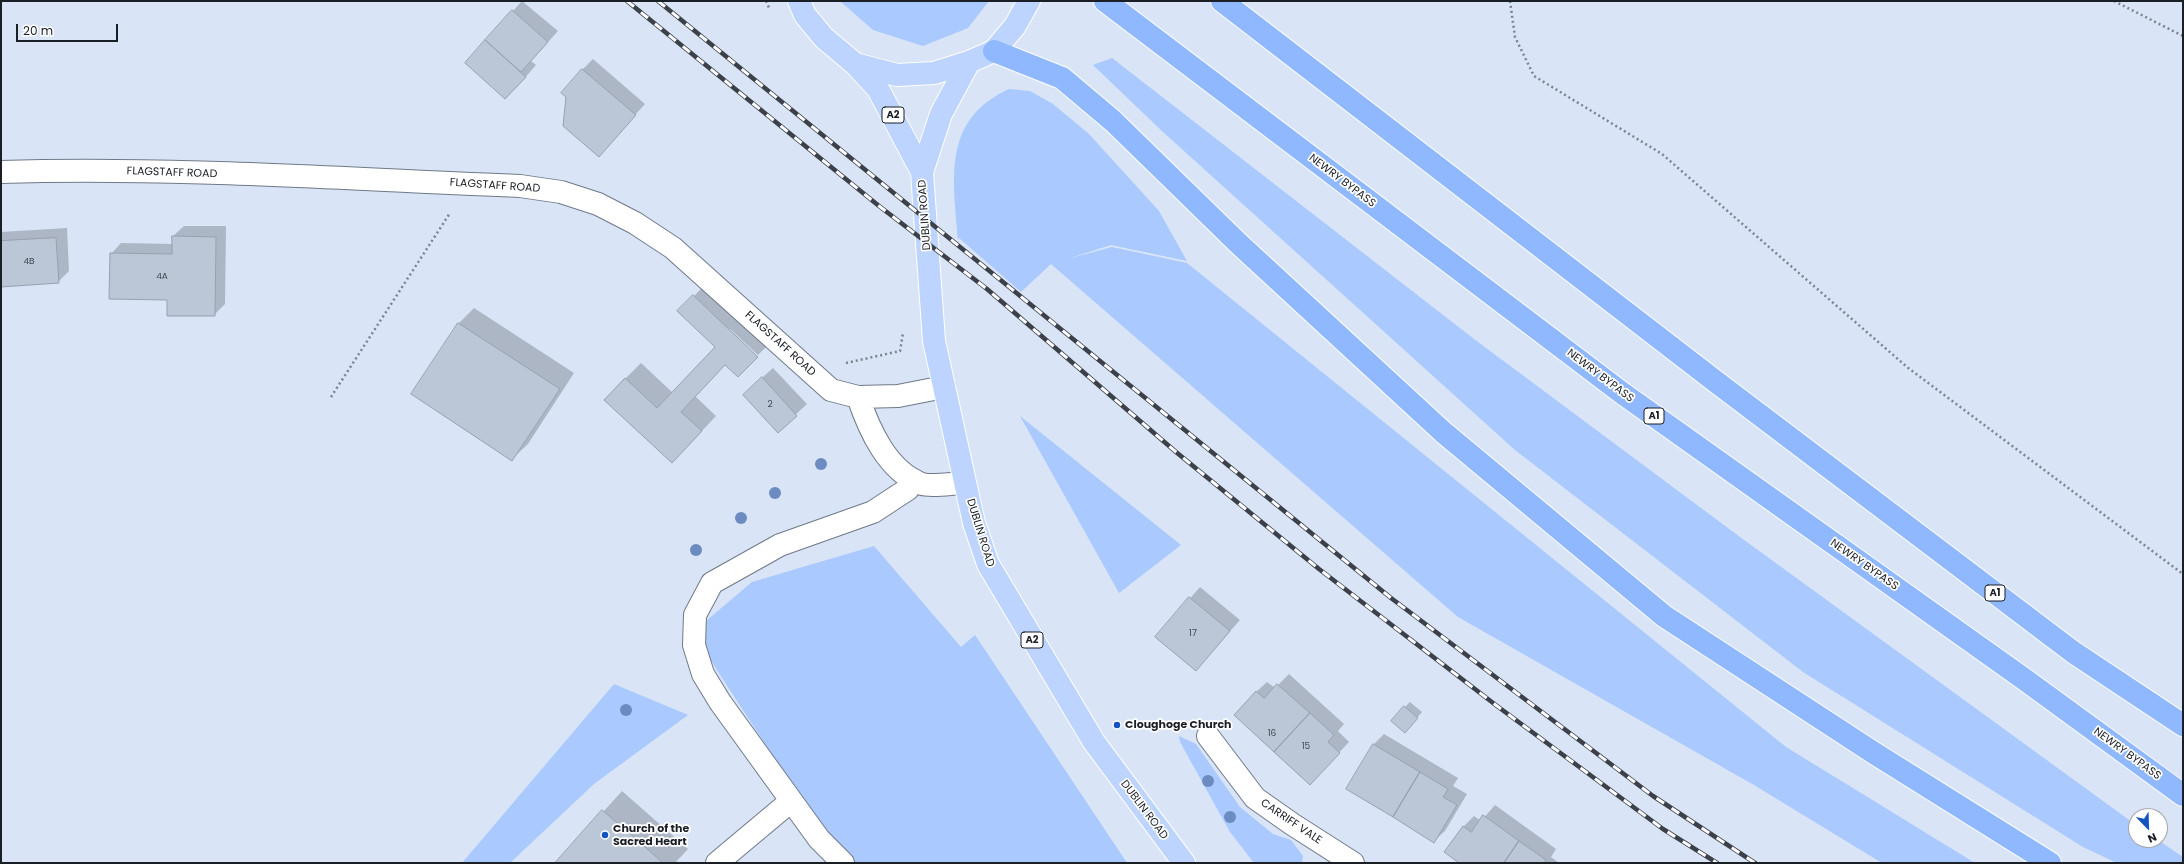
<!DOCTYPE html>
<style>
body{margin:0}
#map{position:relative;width:2184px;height:864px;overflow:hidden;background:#d9e4f6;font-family:Poppins,sans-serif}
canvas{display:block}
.frame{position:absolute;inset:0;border:2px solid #1a1e25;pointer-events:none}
.north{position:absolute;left:2128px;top:808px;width:40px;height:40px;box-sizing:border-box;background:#fff;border:1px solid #a3a5a8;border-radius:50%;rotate:157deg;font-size:11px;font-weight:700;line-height:16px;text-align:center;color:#1a1e25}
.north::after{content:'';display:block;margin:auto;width:14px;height:18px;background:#1355c0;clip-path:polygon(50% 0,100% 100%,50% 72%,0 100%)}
.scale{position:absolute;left:16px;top:24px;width:102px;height:18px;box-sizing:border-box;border:2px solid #1a1e25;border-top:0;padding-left:5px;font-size:12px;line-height:14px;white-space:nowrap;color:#1a1e25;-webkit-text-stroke:3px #fff;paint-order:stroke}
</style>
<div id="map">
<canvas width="2184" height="864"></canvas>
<div class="frame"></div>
<div class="north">N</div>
<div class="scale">20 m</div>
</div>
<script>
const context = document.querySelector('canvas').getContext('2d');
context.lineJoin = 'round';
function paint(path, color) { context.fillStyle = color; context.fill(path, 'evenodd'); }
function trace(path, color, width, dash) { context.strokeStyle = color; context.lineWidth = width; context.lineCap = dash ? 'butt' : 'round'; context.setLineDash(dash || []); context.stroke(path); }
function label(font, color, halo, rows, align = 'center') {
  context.font = font + ' Poppins,sans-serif'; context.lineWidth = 3.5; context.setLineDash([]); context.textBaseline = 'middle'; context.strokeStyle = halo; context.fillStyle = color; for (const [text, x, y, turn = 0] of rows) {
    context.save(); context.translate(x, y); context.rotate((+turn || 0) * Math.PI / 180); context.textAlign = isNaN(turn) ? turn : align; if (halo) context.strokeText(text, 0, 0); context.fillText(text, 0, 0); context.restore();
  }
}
paint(new Path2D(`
 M 840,1 L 989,1 L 968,28 L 923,46 L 873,30 Z
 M 1112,58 L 1474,339 L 1740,537 L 2136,825 L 2136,840 L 2158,840 L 2183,857 L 2183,863 L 2117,863 L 2083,847 L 1803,672 L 1515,450 L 1163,132 L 1093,65 Z
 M 1009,89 L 1030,91 L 1053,104 L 1089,134 L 1159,211 L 1187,261 L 1111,245 L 1067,259 L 1112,247 L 1187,263 L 1786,747 L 1975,863 L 1882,863 L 1754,785 L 1458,617 L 1051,264 L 1021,292 L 959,238 L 958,240 C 953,177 942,120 1009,89 Z
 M 1020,416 L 1181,545 L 1119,593 Z
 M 874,546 L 961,647 L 975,635 L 1127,863 L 842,863 L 704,650 L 706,621 L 752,582 Z
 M 614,684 L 688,715 L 594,784 L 510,863 L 462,863 Z
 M 1179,736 L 1196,744 L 1240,807 L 1273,834 L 1291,840 L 1303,856 L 1302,863 L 1254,863 L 1230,832 L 1180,742 Z`), '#a9c9ff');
paint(new Path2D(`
 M 522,1 L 558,31 L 531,61 L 536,65 L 516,88 L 466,63 Z
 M 593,59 L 645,104 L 599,155 L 582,70 Z
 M 184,226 L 226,226 L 225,304 L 214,315 L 168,299 L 111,254 L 121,243 L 173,244 L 173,236 Z
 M 67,228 L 69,271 L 58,282 L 3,286 L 1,289 L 1,232 Z
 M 709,281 L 772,341 L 758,355 L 730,329 L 695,396 L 716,416 L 687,447 L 625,379 L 641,363 L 673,393 L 717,347 L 679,311 Z
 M 474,308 L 574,373 L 528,444 L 512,459 L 412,394 L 459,323 Z
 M 773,368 L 807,404 L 778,431 L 755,384 Z
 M 1200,587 L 1240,620 L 1196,670 L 1156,637 Z
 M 1289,674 L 1344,724 L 1338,731 L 1349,742 L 1320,773 L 1256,692 L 1267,682 L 1275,688 Z
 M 1410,702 L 1422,712 L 1410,726 L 1405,707 Z
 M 1384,734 L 1458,778 L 1453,786 L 1467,794 L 1445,831 L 1434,841 L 1374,744 Z
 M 622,791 L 688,849 L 675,863 L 557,863 Z
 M 1495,805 L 1556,849 L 1551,857 L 1559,863 L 1461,863 L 1445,852 L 1464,826 L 1474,816 L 1481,821 Z`), '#0003');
const building = new Path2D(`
 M 512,10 L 548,42 L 521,72 L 485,40 Z
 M 485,40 L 526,77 L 505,99 L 465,63 Z
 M 582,69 L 636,115 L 599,157 L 563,126 L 566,97 L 561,93 Z
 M 172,236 L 216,237 L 215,316 L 167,316 L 167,300 L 109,299 L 110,253 L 172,254 Z
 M 56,238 L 59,283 L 1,287 L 1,241 Z
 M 693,295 L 758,357 L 738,377 L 725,365 L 681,412 L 702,431 L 672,463 L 604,400 L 625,378 L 657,408 L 715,347 L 677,311 Z
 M 458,323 L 560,389 L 512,461 L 411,394 Z
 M 762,377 L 797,416 L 778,433 L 743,395 Z
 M 1189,597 L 1230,631 L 1196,671 L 1155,637 Z
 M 1277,684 L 1310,713 L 1274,752 L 1234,715 L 1256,691 L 1264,698 Z
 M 1404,706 L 1418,718 L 1405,733 L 1391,721 Z
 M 1310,713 L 1334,735 L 1328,742 L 1340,753 L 1310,785 L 1274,752 Z
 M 1373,744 L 1420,772 L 1393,817 L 1346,789 Z
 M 1420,772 L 1448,789 L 1443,797 L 1457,805 L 1434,843 L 1393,817 Z
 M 602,810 L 635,838 L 663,863 L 555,863 Z
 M 1483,815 L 1519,841 L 1504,863 L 1459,863 L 1444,852 L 1463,826 L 1471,832 Z
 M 1519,841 L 1546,860 L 1544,863 L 1504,863 Z`);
paint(building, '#bbc6d7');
trace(building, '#96a0b1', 1);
const minor = new Path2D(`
 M 1,172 C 174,167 347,179 520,186 L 561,192 L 598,204 L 635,223 L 673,248 L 831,390 L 858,397 L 898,396 L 944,387
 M 858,397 C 869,429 887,471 922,484 C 932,487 954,483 965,483
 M 1208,736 L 1255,798 L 1292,824 L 1353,863
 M 717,863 L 791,801
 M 843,863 L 819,839 L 720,702 L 703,674 L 694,645 L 695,615 L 712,583 L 780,545 L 873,512 L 908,489 L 914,480`);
const major = new Path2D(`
 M 799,1 L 805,15 L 824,38 L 855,64 L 897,75 L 934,73 L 969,62 L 994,51 L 1015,26 L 1029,1
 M 969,62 L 941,114 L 922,172 L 934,341 L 974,523 L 988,564 L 1094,742 L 1184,863
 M 855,64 L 878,89 L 922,172`);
const highway = new Path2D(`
 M 1105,1 L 1622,393 L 2024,679 L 2183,795
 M 1222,1 L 1715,381 L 2073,652 L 2183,725
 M 994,51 L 1062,78 L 1113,121 L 1238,243 L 1443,432 L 1664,616 L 1874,753 L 2050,863`);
trace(minor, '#6f7989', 24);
trace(major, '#fff', 24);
trace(highway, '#fff', 24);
trace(new Path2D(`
 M 766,1 L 770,10
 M 1510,1 L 1515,37 L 1534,76 L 1662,154 L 1907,367 L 2183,574
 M 2114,1 L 2183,36
 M 846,363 L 900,351 L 903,333
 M 331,397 L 450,213`), '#7b838f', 2.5, [2, 3]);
trace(minor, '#fff', 22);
trace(major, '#bcd4fe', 22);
trace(highway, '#8fb8fe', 22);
const rail = new Path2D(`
 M 627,1 L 879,206 L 987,289 L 1176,452 L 1319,569 L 1497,706 L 1663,829 L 1717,863
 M 658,1 L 1391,598 L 1653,796 L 1755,863`);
trace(rail, '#3b4049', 4.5);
trace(rail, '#fff', 3, [9]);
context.fillStyle = '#6c8bc0';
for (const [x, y] of [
 [821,464],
 [775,493],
 [741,518],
 [696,550],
 [626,710],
 [1208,781],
 [1230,817]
]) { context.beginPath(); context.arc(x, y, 6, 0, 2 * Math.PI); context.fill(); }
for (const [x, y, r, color] of [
 [1117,725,4,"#1355c0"],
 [605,835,4,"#1355c0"]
]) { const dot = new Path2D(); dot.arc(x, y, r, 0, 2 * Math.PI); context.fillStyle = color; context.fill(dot); trace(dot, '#fff', 1.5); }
label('9px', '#424852', null, [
 ["4B",29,262],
 ["4A",162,277],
 ["2",770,405],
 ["17",1193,634],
 ["16",1272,734],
 ["15",1306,747]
]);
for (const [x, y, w] of [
 [893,115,22],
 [1654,416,20],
 [1995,593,20],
 [1032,640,22]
]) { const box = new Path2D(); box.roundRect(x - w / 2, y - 8, w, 16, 3); context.fillStyle = '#fff'; context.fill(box); trace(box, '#1a1e25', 1); }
label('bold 10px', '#1a1e25', null, [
 ["A2",893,115],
 ["A1",1654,416],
 ["A1",1995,593],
 ["A2",1032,640]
]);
label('11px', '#1a1e25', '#fff', [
 ["FLAGSTAFF ROAD",172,173,2],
 ["NEWRY BYPASS",1342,181,37],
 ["FLAGSTAFF ROAD",495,186,4],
 ["DUBLIN ROAD",925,215,-94],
 ["FLAGSTAFF ROAD",780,344,42],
 ["NEWRY BYPASS",1600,376,37],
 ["DUBLIN ROAD",980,533,73],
 ["NEWRY BYPASS",1864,565,35],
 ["NEWRY BYPASS",2127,754,36],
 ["DUBLIN ROAD",1144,810,53],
 ["CARRIFF VALE",1291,822,34]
]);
label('bold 11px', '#1a1e25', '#fff', [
 ["Cloughoge Church",1125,725],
 ["Church of the",613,829],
 ["Sacred Heart",613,842]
], 'left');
</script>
